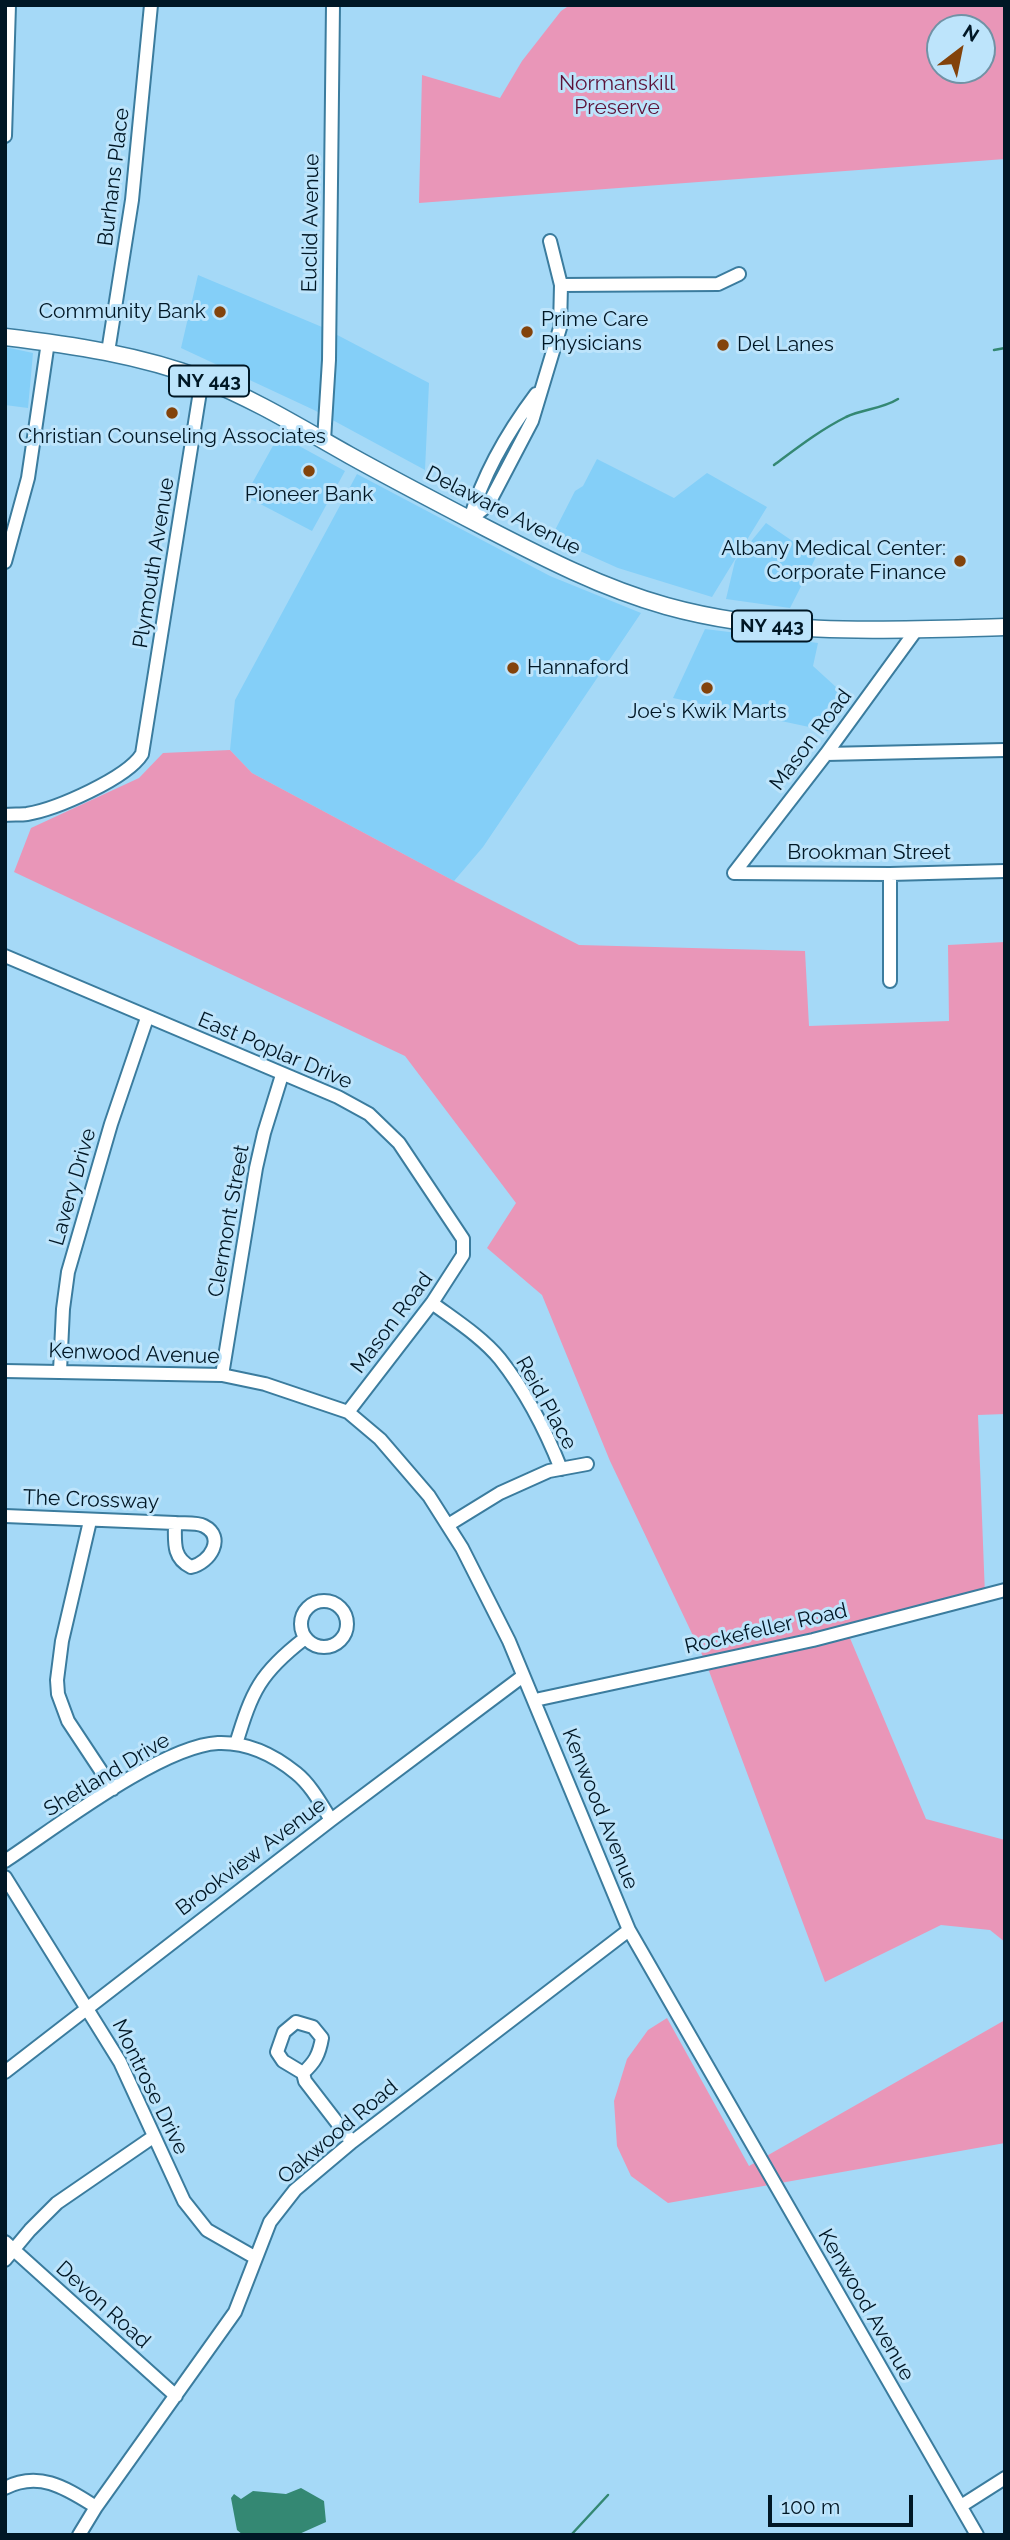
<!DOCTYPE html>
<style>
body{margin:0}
#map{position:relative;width:1010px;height:2540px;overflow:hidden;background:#a5d9f7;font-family:Raleway,sans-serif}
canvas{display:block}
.frame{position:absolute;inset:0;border:7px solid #001725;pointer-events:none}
.north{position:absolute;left:926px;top:14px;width:70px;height:70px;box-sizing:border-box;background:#bde4fb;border:2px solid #7192a5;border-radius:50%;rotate:32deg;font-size:19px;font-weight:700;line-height:28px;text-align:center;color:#001725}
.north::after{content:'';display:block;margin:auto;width:24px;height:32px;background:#83430b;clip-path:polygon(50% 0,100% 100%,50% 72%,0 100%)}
.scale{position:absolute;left:768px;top:2495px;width:145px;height:32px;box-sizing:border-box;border:4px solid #001725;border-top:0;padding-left:9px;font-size:21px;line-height:24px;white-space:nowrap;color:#001725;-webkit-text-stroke:5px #bde4fb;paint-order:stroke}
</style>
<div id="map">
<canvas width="1010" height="2540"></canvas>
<div class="frame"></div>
<div class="north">N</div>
<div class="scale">100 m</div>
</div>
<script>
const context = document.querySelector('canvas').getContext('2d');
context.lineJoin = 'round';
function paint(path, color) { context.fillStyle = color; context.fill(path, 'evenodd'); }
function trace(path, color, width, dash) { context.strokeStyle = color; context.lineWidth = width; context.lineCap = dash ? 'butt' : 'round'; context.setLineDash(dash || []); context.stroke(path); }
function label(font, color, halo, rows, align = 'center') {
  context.font = font + ' Raleway,sans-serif'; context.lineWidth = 6; context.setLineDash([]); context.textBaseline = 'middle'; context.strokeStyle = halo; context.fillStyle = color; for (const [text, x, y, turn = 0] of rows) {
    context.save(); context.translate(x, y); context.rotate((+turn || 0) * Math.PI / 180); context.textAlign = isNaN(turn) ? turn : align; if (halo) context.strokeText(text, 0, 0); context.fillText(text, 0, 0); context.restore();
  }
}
paint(new Path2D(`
 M 198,275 L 322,327 L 429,383 L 425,470 L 314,410 L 181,348 Z
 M 5,347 L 33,353 L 28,408 L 5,405 Z
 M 279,435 L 345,471 L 312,531 L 245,496 Z
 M 597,459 L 674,498 L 707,473 L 767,507 L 712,597 L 618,568 L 551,538 L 575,491 L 583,486 Z
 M 357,474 L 550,576 L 641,613 L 483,847 L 454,881 L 252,773 L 230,750 L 235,700 Z
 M 766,523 L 816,557 L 790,608 L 726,599 L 735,561 Z
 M 705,629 L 818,643 L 813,666 L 848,698 L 828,731 L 673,698 Z`), '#84cff8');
paint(new Path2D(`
 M 570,5 L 1005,5 L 1005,159 L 419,203 L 422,75 L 500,98 L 522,61 L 561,11 ZM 940,28 L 982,28 L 982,70 L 940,70 Z
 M 230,750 L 252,773 L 454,881 L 579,945 L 805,951 L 809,1026 L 949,1021 L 948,945 L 1005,942 L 1005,1414 L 978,1415 L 985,1595 L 847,1631 L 926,1819 L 1005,1840 L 1005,1942 L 990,1930 L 941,1925 L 825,1982 L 706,1663 L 610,1461 L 542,1295 L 487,1248 L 516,1203 L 405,1056 L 14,872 L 31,828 L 139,778 L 163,753 Z
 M 667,2018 L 749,2166 L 1005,2020 L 1005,2143 L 668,2203 L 631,2176 L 617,2146 L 614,2101 L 627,2059 L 648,2030 Z`), '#e996b8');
paint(new Path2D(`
 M 301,2488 L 324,2501 L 326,2522 L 297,2535 L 243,2535 L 237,2530 L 231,2498 L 234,2494 L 241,2499 L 253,2491 L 286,2494 Z`), '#348873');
trace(new Path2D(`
 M 994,350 L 1005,348
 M 774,465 C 797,448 820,430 846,417 C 863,409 882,409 898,399
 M 571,2535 L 608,2495`), '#348873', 2.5);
const minor = new Path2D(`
 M 5,136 L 9,5
 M 561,285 L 718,284 L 739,274
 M 108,352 L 132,200 L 151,5
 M 324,440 L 329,360 L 333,5
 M 470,519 C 483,475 509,430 536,394
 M 470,520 L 488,505 L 532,421 L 560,328 L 561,285 L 550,241
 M 5,562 L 28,478 L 48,342
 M 826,754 L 1005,750
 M 5,815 C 12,814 20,815 27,814 C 57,809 127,778 142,754 L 202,379
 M 734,873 L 826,754 L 917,629
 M 734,873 L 890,874 L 1005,871
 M 890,874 L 890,981
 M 5,956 L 338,1097 L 369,1114 L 399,1143 L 463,1239 L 463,1255 L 432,1303 L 348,1412
 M 432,1303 C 455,1320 482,1337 500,1359 C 526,1392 546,1431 561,1469
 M 5,1371 L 222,1375 L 265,1384 L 348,1412 L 380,1439 L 429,1496 L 462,1548 L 509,1641 L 629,1930 L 977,2535
 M 60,1371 L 63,1309 L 68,1272 L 111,1124 L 147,1018
 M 222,1375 L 256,1168 L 264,1133 L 282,1075
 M 5,1516 L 175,1523
 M 90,1521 L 62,1641 L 57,1680 L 58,1694 L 68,1721 L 113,1789
 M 175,1523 C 184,1524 196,1522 204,1526 C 226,1537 210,1563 191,1567 C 172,1558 175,1541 175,1523 Z
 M 448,1525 L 500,1493 L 549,1471 L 587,1464
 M301 1624a23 23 0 1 1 46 0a23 23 0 1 1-46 0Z
 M 535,1700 L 813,1640 L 1005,1590
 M 236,1744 C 252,1691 260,1673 304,1639
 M 5,1861 C 55,1828 161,1746 218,1743 C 247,1742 274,1755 296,1773 C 311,1785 321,1804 331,1820
 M 5,1877 L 120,2062 L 184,2201 L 207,2230 L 256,2258
 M 296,2022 L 313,2027 L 322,2038 C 319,2055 315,2062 303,2073 L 283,2061 L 277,2052 L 284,2032 Z
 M 5,2072 L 331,1820 L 523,1676
 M 303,2073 L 305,2081 L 352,2142
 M 5,2242 L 176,2396
 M 5,2260 L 30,2230 L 57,2203 L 153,2137
 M 5,2488 C 40,2470 67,2489 96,2507
 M 961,2506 L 1005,2478
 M 79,2535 L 96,2507 L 235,2312 L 270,2222 L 295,2190 L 352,2142 L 629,1930`);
const major = new Path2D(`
 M 5,337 C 72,345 140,355 203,379 C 254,399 301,428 349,455 C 394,480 440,504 486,528 C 544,558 602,588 666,606 C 777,637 891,630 1005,627`);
trace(minor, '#3b7c9e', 16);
trace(major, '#3b7c9e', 19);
trace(minor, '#fff', 12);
trace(major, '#fff', 16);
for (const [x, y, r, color] of [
 [220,312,7,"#83430b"],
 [527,332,7,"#83430b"],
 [723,345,7,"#83430b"],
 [172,413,7,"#83430b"],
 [309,471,7,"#83430b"],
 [960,561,7,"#83430b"],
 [513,668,7,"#83430b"],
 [707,688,7,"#83430b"]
]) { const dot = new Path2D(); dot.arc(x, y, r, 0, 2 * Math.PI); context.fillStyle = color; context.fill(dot); trace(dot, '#bde4fb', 2.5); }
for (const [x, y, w] of [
 [209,381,80],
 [772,626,80]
]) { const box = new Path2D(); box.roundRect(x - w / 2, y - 15.5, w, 31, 5); context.fillStyle = '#bde4fb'; context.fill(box); trace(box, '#001725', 2); }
label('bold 19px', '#001725', null, [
 ["NY 443",209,381],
 ["NY 443",772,626]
]);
label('21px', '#5c1238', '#bde4fb', [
 ["Normanskill",617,84],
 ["Preserve",617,108]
]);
label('21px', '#001725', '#bde4fb', [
 ["Burhans Place",114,177,-83],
 ["Euclid Avenue",311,223,-89],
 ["Delaware Avenue",503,511,27],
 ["Plymouth Avenue",154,563,-81],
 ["Mason Road",811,740,-53],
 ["Brookman Street",869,853],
 ["East Poplar Drive",275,1051,23],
 ["Lavery Drive",73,1187,-74],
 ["Clermont Street",229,1221,-80],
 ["Mason Road",392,1323,-53],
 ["Kenwood Avenue",134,1354,2],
 ["Reid Place",546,1403,61],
 ["The Crossway",91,1500,2],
 ["Rockefeller Road",766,1629,-13],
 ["Shetland Drive",107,1775,-31],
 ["Kenwood Avenue",600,1809,68],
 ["Brookview Avenue",251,1857,-37],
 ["Montrose Drive",150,2087,64],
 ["Oakwood Road",338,2132,-40],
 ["Devon Road",103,2305,42],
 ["Kenwood Avenue",866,2305,60]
]);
label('21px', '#001725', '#bde4fb', [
 ["Community Bank",206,312,"right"],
 ["Prime Care",541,320],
 ["Physicians",541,344],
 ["Del Lanes",737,345],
 ["Christian Counseling Associates",172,437,"center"],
 ["Pioneer Bank",309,495,"center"],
 ["Albany Medical Center:",946,549,"right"],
 ["Corporate Finance",946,573,"right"],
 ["Hannaford",527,668],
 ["Joe's Kwik Marts",707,712,"center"]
], 'left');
</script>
